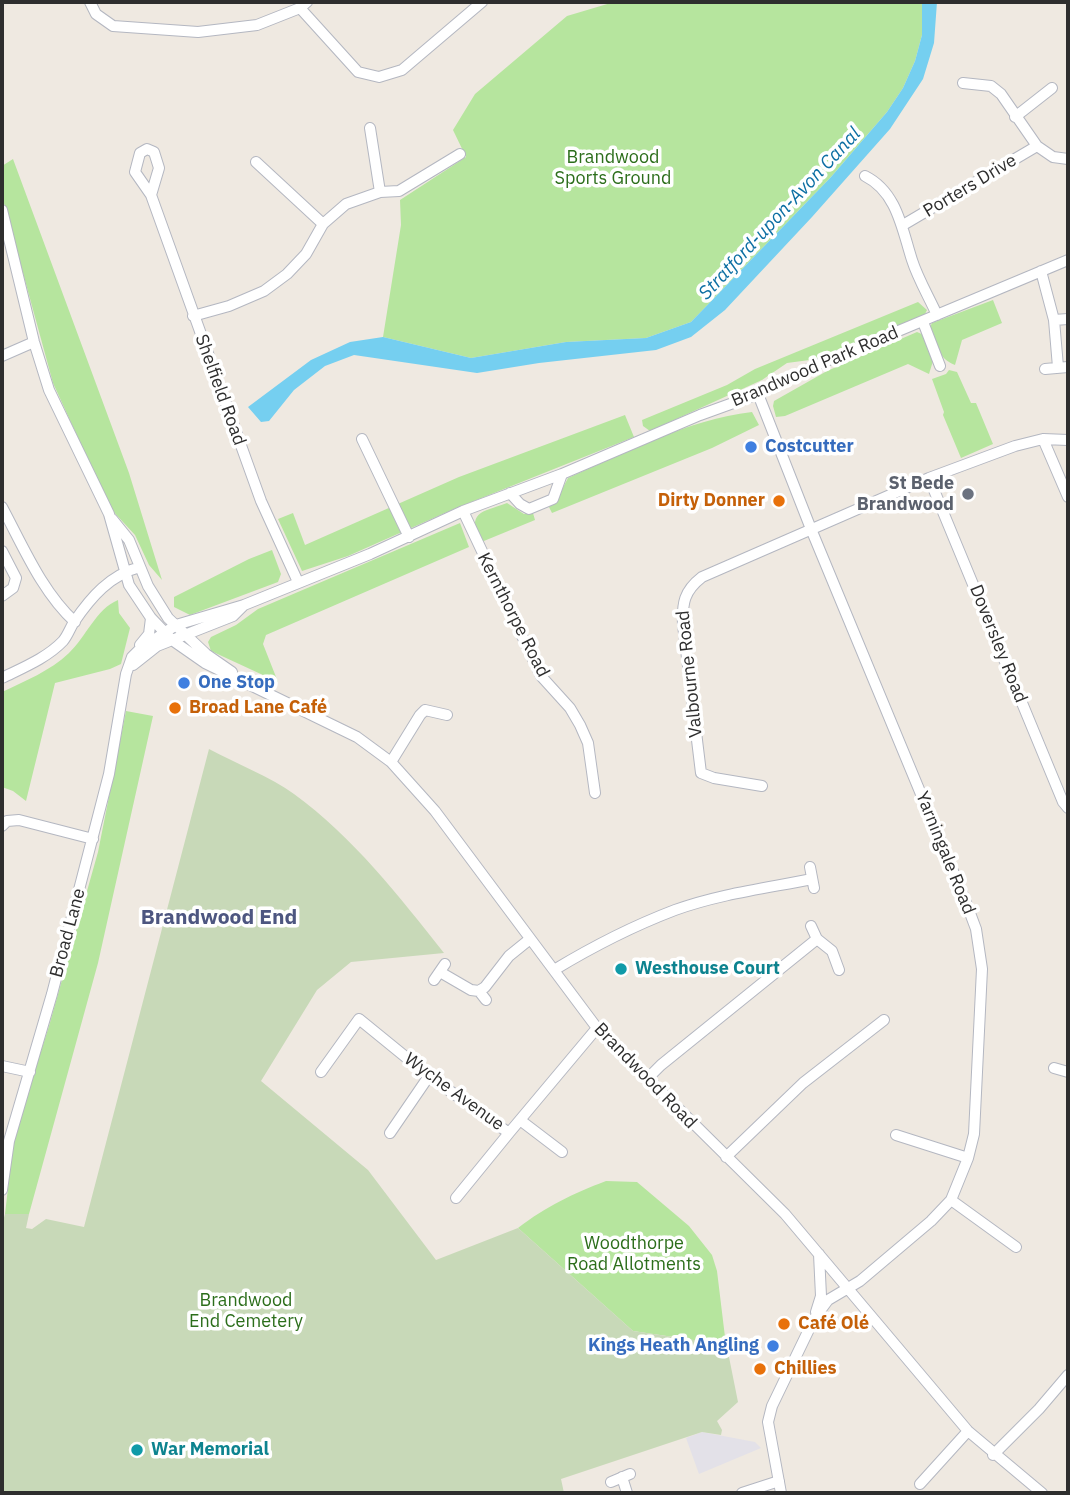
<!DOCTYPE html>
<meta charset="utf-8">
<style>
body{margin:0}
#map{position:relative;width:1070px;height:1495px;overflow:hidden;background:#efe9e1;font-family:"IBM Plex Sans",sans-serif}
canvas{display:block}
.frame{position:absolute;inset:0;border:4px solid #2e2e2e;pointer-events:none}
</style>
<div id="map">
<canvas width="1070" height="1495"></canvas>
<div class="frame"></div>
</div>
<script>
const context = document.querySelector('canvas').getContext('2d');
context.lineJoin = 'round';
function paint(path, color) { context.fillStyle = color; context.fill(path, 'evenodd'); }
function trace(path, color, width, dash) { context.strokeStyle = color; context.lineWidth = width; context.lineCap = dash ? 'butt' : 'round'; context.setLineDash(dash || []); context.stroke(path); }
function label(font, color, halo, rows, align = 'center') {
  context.font = font + ' "IBM Plex Sans",sans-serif'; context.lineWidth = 7; context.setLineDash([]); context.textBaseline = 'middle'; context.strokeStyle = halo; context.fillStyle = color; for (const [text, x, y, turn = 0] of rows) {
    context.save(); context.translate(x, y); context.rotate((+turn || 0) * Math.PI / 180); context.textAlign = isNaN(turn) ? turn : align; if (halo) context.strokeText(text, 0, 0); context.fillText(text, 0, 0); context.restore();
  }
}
paint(new Path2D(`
 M 702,1432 L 755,1442 L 761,1448 L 699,1474 L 686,1438 Z`), '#e3e1e8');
paint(new Path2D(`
 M 614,2 L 922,2 L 922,35 L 915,61 L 903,88 L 887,112 L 831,177 L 691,322 L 646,338 L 566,342 L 471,358 L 383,337 L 401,225 L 400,200 L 466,157 L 453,130 L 475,94 L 567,16 Z
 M 13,159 L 129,473 L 162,580 L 149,565 L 135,535 L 110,508 L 53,383 L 2,196 L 2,166 Z
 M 993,300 L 1002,323 L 962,340 L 955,365 C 939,359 935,344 929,329 L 932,323 Z
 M 918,302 L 927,310 L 924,316 L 817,359 L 787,363 L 762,380 L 650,431 L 643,426 L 642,420 L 727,385 L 755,369 Z
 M 917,332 L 924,335 L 933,361 L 929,374 L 908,364 L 785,416 L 776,417 L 773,406 L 774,401 L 827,371 Z
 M 949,370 L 957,372 L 971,403 L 976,403 L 993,444 L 961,458 L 943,415 L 944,412 L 932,379 L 946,374 Z
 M 752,412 L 759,425 L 712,448 L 552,513 L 549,507 L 556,501 L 568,478 C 627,452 687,420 752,412 Z
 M 625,415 L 634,437 L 454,509 L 348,556 L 302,571 L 278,519 L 293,513 L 305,545 L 459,477 Z
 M 507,503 L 524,514 L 533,513 L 535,520 L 479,543 C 468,511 480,513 507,503 Z
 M 460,523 L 469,547 L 266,635 L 263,644 L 278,682 L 211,651 L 208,642 L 211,637 L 236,625 L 258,609 Z
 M 272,550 L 281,574 L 278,582 L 190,615 L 174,607 L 174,597 L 249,559 Z
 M 118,600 L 119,613 L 130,628 L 121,664 L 110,669 L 55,683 L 26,801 L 13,791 L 2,787 L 2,692 C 25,681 50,671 69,653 C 86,637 96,609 118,600 Z
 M 126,711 L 153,716 L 98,963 L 29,1214 L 5,1214 L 14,1136 L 49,1026 L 98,852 Z
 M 606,1181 L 637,1182 L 689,1226 L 712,1255 L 717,1271 L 725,1337 L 707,1342 L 633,1331 L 518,1228 C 547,1206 572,1194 606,1181 Z`), '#b6e59e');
paint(new Path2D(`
 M 209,749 C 235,763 271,777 294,794 C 353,837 399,896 444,953 L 351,962 L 317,990 L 261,1081 L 368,1170 L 436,1260 L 518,1228 L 633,1331 L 707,1342 L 725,1337 L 738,1402 L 717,1421 L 722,1430 L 721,1435 L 702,1432 L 561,1479 L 564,1493 L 2,1493 L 2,1225 L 5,1214 L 29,1214 L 26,1228 L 32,1229 L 46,1219 L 84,1227 Z`), '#c8d9b8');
paint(new Path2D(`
 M 922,2 L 937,2 L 934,43 L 923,79 L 890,129 L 812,217 L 725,310 L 691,337 L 656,350 L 539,363 L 477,373 L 354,355 L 325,366 L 294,390 L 269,421 L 261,422 L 248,407 L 311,360 L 350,342 L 383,337 L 471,358 L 566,342 L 646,338 L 691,322 L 831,177 L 887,112 L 903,88 L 915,61 L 922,35 Z`), '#75cff0');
const minor = new Path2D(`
 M 90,2 L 96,14 L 113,26 L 198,32 L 257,25 L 300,8 L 307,2
 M 300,8 L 358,72 L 379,77 L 402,70 L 482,2
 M 963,83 L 991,86 L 1001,94 L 1037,146 L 1053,157 L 1068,159
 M 1015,117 L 1052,88
 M 370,128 L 380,192
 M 256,162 L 323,224
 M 865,176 C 897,192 902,229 912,260 C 918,279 929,297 937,315
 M 151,195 L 135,172 L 140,153 L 147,149 L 154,152 L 159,168 L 151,195 L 261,501 L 298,582
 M 2,210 L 34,342 L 49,390 L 109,514 L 129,585 L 151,618 L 172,640 L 205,663 L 357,737 L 391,762 L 435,811 L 597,1028 L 785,1214 L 968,1431 L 1042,1493
 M 903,225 L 1037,146
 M 1041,271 L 1054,320 L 1058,367
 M 193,316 L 229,306 L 264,291 L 287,274 L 306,254 L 323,224 L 346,204 L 380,192 L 399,191 L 460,154
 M 1054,320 L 1068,319
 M 923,322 L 940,366
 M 2,356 L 34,342
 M 1045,369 L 1068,367
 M 758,394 L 811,529 L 967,905 L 976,929 L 982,969 L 974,1134 L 968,1158 L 951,1200 L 931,1221 L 860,1281 L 828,1300 L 814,1319 L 772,1406 L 768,1422 L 781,1493
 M 362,439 L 409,537
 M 1043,439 L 1068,497
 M 929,478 L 1063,802 L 1068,808
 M 510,493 L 520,504 L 529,509 L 553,499 L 562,474
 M 2,507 C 23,546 42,592 75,622
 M 463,511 L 541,676 L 570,708 L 580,725 L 588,743 L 595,793
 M 112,519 L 129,540 L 148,586 L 168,618 L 206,654 L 232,672
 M 2,551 L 16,578 L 13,588 L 2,596
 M 140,645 L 149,634 L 151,618
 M 133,665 L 157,646 L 233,616 L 244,605
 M 2,678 C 22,668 47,658 63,641 C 68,635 70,628 74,622 C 91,597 110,575 140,567
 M 391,762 L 420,715 L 425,710 L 447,715
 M 762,786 L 714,778 L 701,773 L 683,625 C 682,603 684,591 702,577 L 929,478 L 1015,446 L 1043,439 L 1068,440
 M 2,826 L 7,821 L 19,820 L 93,839
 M 810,867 L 814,888
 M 811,926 L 817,939 L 832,951 L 839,970
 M 554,970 C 592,947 633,926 675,910 C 719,894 767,888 812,879
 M 440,972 L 471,990 L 479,991 L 485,987 L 509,956 L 530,939
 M 434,980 L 445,964
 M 479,991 L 486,1000
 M 2,1066 L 30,1072
 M 1054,1068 L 1068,1072
 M 321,1072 L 359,1019 L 429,1076 L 509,1133 L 597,1028
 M 647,1079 L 661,1065 L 817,939
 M 520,1120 L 562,1152
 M 390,1133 L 429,1076
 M 896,1135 L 968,1158
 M 726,1157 L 803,1083 L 884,1020
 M 2,1190 L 9,1141 L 52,994 L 109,774 L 126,674 L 132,657 L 139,650 L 176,625 L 244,605 L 370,554 L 463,511 L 562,474 L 700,415 L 758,394 L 817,365 L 1068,260
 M 456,1198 L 509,1133
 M 951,1200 L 1016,1247
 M 816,1312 L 821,1296 L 819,1254
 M 993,1455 L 1039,1409 L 1068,1375
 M 622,1477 L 627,1493
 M 611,1482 L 630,1474
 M 920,1484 L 968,1431
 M 742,1493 L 779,1481`);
trace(minor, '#b4b7c1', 12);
trace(minor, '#fff', 10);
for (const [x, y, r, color] of [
 [751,447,7,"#3f7fe0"],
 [968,494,7,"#6b7280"],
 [779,501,7,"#e8710a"],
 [184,683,7,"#3f7fe0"],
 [175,708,7,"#e8710a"],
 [621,969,7,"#0f9aa8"],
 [784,1324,7,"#e8710a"],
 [773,1346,7,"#3f7fe0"],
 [760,1369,7,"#e8710a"],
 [137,1450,7,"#0f9aa8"]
]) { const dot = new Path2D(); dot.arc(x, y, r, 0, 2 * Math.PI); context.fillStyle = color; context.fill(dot); trace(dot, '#fff', 2.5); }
label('18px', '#2c6e1b', '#fff', [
 ["Brandwood",613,158],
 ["Sports Ground",613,179],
 ["Woodthorpe",634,1244],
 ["Road Allotments",634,1265],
 ["Brandwood",246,1301],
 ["End Cemetery",246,1322]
]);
label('18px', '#2e2e2e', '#fff', [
 ["Porters Drive",970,186,-31],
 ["Brandwood Park Road",815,367,-23],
 ["Shelfield Road",220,390,70],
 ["Kernthorpe Road",513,615,63],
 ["Doversley Road",998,644,68],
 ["Valbourne Road",690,674,-96],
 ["Yarningale Road",945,853,68],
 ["Broad Lane",68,933,-75],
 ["Brandwood Road",645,1076,46],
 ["Wyche Avenue",454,1092,36]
]);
label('bold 18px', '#366cbe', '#fff', [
 ["Costcutter",765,447],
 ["One Stop",198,683],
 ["Kings Heath Angling",759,1346,"right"]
], 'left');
label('bold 18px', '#5b616d', '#fff', [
 ["St Bede",954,484],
 ["Brandwood",954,505]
], 'right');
label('bold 18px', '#c56008', '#fff', [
 ["Dirty Donner",765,501,"right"],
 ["Broad Lane Café",189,708],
 ["Café Olé",798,1324],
 ["Chillies",774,1369]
], 'left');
label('bold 18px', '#0d838f', '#fff', [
 ["Westhouse Court",635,969],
 ["War Memorial",151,1450]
], 'left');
label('italic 19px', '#0d6fa3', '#fff', [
 ["Stratford-upon-Avon Canal",780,214,-47]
]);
label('bold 21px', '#4d5680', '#fff', [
 ["Brandwood End",219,918]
]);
</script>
